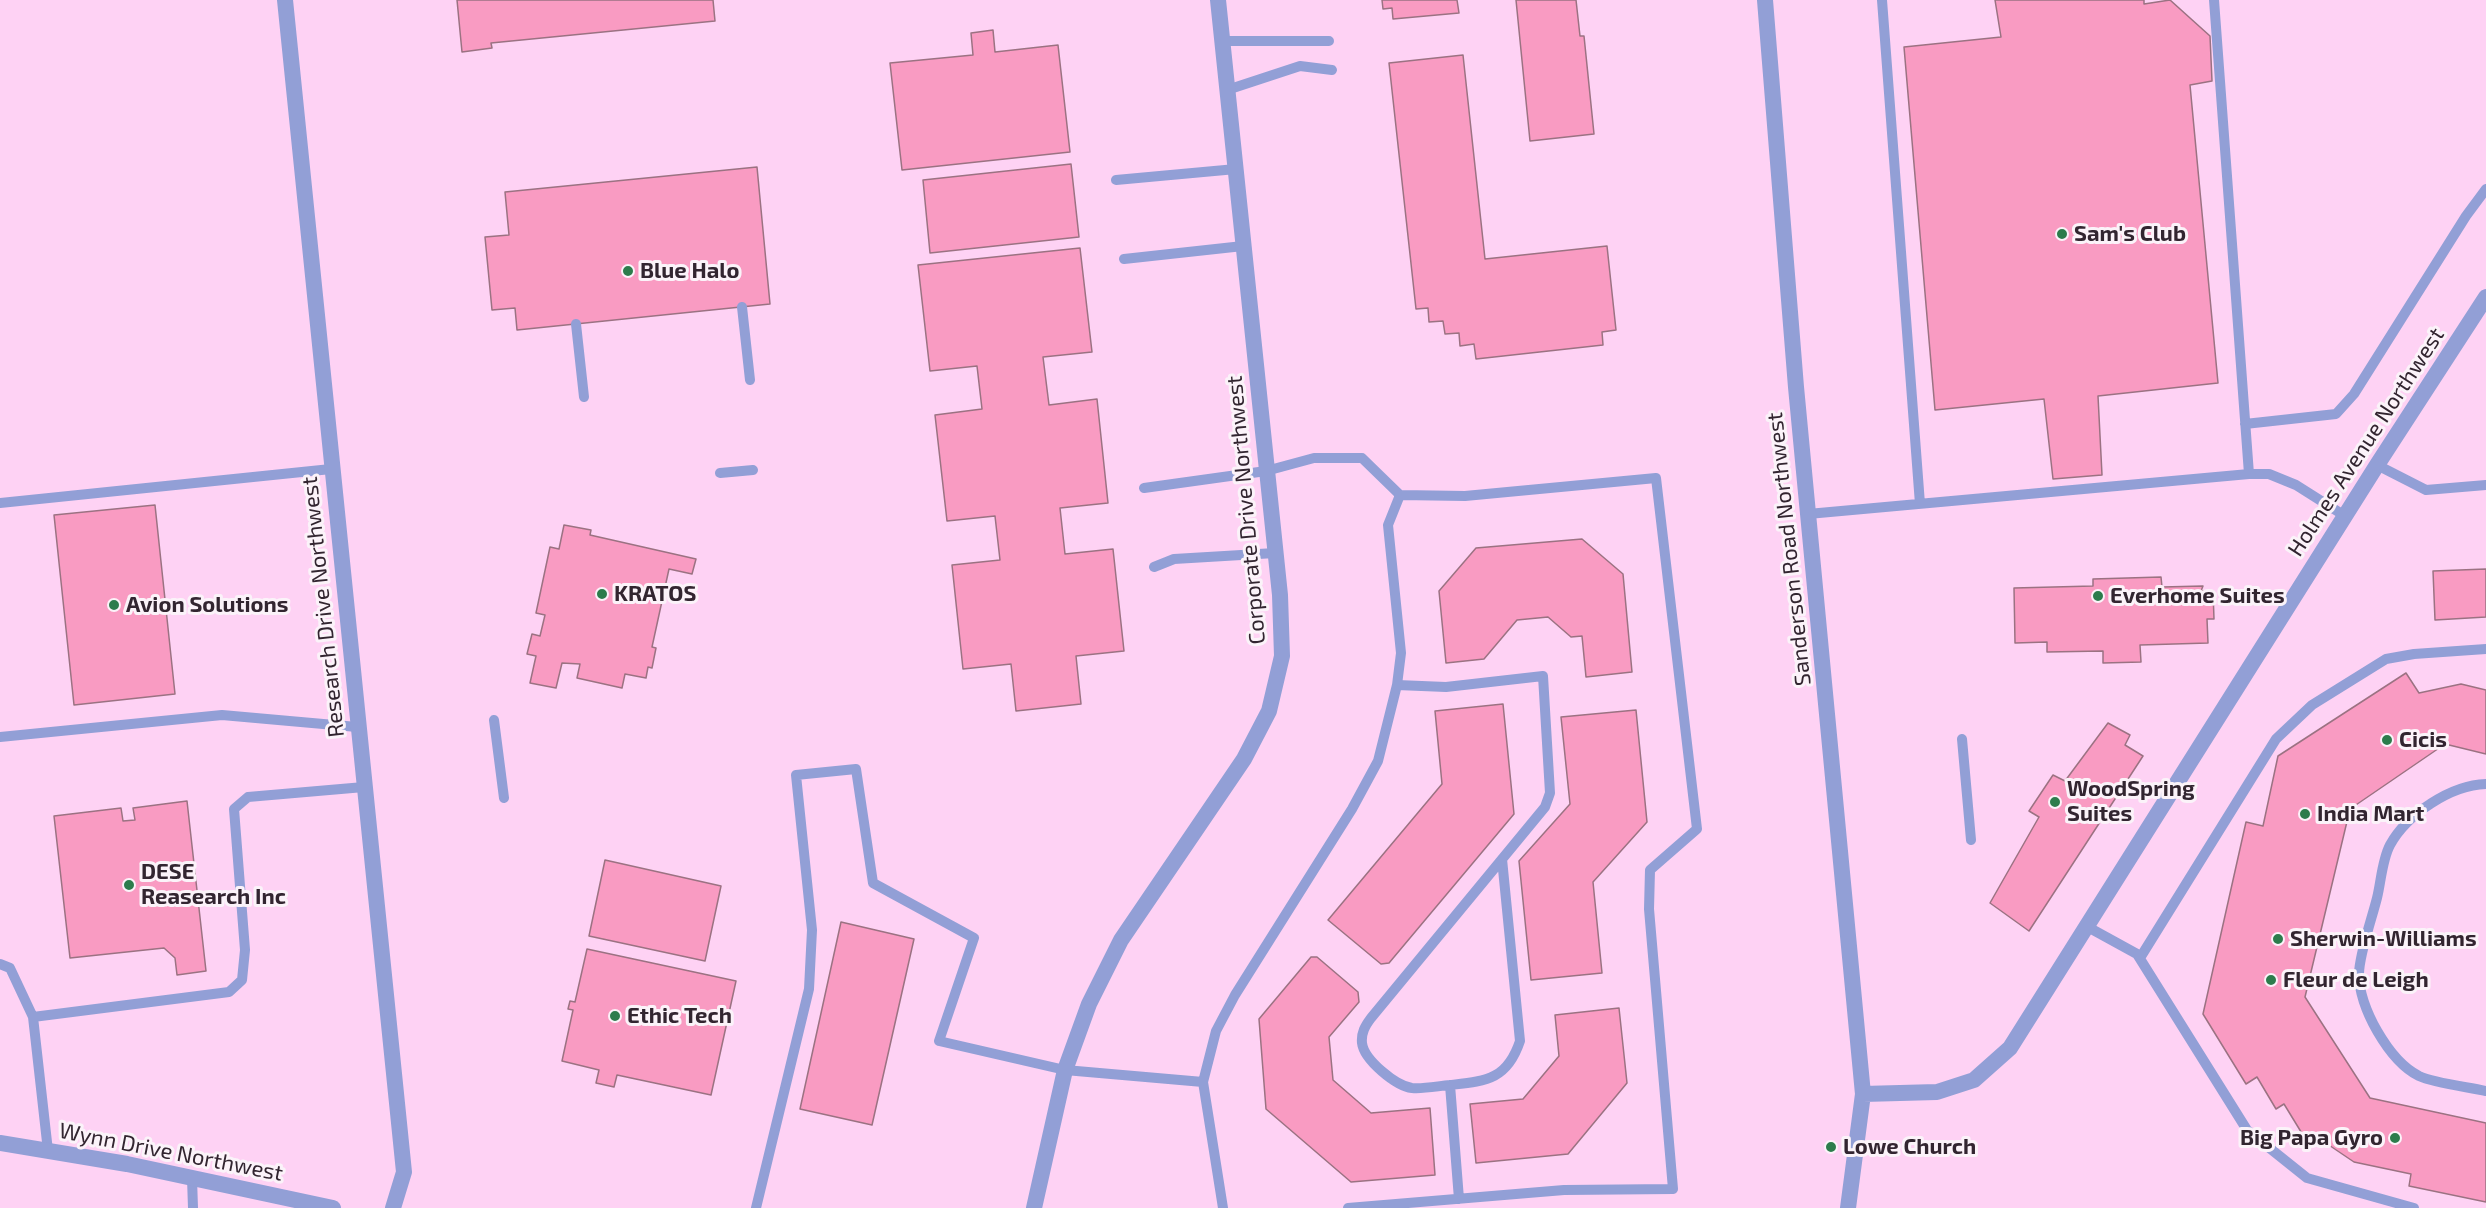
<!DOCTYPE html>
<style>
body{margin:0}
canvas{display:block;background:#fcdef6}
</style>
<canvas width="2486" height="1208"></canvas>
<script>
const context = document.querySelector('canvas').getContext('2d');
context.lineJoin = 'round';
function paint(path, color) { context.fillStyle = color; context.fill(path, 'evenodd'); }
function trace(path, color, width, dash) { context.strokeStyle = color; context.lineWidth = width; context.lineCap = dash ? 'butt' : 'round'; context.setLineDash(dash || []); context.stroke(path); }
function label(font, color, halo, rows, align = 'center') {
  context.font = font + ' "Exo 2",sans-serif'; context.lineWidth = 6; context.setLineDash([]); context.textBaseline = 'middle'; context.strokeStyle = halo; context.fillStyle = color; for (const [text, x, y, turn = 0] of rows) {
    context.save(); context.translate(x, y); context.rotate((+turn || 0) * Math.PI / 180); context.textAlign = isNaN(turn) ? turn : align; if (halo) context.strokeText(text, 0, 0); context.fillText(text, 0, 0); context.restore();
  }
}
paint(new Path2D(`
 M 0,0 L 2486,0 L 2486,1208 L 0,1208 Z`), '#fed2f4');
const building = new Path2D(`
 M 457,0 L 713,0 L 715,21 L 491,43 L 492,48 L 462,52 Z
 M 1382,0 L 1457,0 L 1459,13 L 1393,19 L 1392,8 L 1383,9 Z
 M 1516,0 L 1576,0 L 1580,36 L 1584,36 L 1594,134 L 1530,141 Z
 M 1995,0 L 2144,0 L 2144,4 L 2170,0 L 2210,36 L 2212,81 L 2190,85 L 2218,383 L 2098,396 L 2102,475 L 2053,479 L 2044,399 L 1935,410 L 1904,47 L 2001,37 Z
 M 993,30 L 995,52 L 1058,45 L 1070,152 L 902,170 L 890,63 L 973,55 L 971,33 Z
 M 1463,55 L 1485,259 L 1607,246 L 1616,330 L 1602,332 L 1603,345 L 1476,359 L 1474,344 L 1460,346 L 1459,333 L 1445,334 L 1443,321 L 1429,322 L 1428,308 L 1416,309 L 1389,63 Z
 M 1071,164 L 1079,237 L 930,253 L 923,180 Z
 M 757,167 L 770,304 L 517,330 L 515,308 L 492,310 L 485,237 L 509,235 L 505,192 Z
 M 1080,248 L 1092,352 L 1043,357 L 1049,405 L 1097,399 L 1108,503 L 1060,508 L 1065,554 L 1113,549 L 1124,651 L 1076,656 L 1081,704 L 1016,711 L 1011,664 L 963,669 L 952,565 L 1000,560 L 995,516 L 947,521 L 935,415 L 982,409 L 977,366 L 930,371 L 918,265 Z
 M 155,505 L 175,694 L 74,705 L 54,515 Z
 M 564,525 L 591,530 L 590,535 L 696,559 L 692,574 L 669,569 L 652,647 L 656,648 L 652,668 L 648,667 L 646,678 L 625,674 L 622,688 L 577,678 L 580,664 L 562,663 L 556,688 L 530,683 L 536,656 L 527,654 L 532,634 L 540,636 L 545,615 L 536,613 L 550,547 L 559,549 Z
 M 1582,539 L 1623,574 L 1632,672 L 1586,677 L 1582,636 L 1571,637 L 1548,617 L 1517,620 L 1484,659 L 1446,663 L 1439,591 L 1476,548 Z
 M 2486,569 L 2486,617 L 2435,620 L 2433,571 Z
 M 2161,577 L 2162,587 L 2203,586 L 2201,591 L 2213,591 L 2214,619 L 2207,619 L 2208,643 L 2140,645 L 2141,662 L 2103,663 L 2103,651 L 2047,652 L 2047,642 L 2015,643 L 2014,588 L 2093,586 L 2093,579 Z
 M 2406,673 L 2419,693 L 2461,684 L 2486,690 L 2486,754 L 2445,744 L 2350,809 L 2305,997 L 2370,1098 L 2486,1123 L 2486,1202 L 2409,1186 L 2411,1174 L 2354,1162 L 2314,1135 L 2306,1140 L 2284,1104 L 2276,1109 L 2257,1077 L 2246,1084 L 2203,1014 L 2246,822 L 2263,826 L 2278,756 Z
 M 1503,704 L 1514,814 L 1389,963 L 1381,964 L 1328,920 L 1442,784 L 1435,711 Z
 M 1636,710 L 1647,822 L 1593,882 L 1602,973 L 1531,980 L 1519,861 L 1570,804 L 1561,717 Z
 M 2108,723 L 2130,735 L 2125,745 L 2143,756 L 2029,931 L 1990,903 L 2039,817 L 2029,811 L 2053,775 L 2065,781 Z
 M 187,801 L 206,971 L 177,975 L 175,958 L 164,948 L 70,958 L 54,816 L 121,808 L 123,821 L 135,820 L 133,808 Z
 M 605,860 L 721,886 L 705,961 L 589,936 Z
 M 841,922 L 914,939 L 872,1125 L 800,1109 Z
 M 587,949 L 736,981 L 711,1095 L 617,1075 L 614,1087 L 596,1083 L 599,1070 L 562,1061 L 573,1010 L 568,1009 L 570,1001 L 575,1002 Z
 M 1311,957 L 1317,957 L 1358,992 L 1359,1002 L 1329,1037 L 1333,1080 L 1371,1113 L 1430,1108 L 1435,1175 L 1351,1182 L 1266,1109 L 1259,1019 Z
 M 1619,1008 L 1627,1083 L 1568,1154 L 1476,1163 L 1470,1104 L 1523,1099 L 1559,1056 L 1555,1015 Z`);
paint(building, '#f99bc2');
trace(building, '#9b7282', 1.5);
trace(new Path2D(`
 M 1882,0 L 1920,504
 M 2214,0 L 2249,474
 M 1222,41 L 1329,41
 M 1227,90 L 1300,66 L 1332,70
 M 1116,180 L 1236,169
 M 1124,259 L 1243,246
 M 742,307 L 750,380
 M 576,324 L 584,397
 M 2245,424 L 2336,414 L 2354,394 L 2466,216 L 2486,189
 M 2377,465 L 2426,490 L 2486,485
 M 720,473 L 753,470
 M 1144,488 L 1266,471 L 1314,458 L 1362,458 L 1400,495 L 1465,496 L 1656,478 L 1697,829 L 1650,870 L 1649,909 L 1673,1189 L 1564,1190 L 1348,1208
 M 0,503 L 331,469
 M 1808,514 L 2249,474 L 2269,474 L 2296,485 L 2345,516
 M 1154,567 L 1174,559 L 1275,553
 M 1397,685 L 1446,687 L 1543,676 L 1550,793 L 1545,807 L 1371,1018 C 1365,1026 1361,1033 1362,1043 C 1364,1060 1396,1086 1412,1088 C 1424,1089 1438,1086 1450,1085 L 1459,1199
 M 494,720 L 504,798
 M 0,737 L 222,715 L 357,727
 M 1962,739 L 1971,840
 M 2486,784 C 2451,785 2407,814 2390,845 C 2382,860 2381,882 2377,898 C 2372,918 2359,955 2359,974 C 2358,1006 2389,1061 2419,1076 C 2434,1083 2468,1087 2486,1091
 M 2086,926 L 2137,954 L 2247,1130 L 2307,1178 L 2414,1208
 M 2140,958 L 2276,739 L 2312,705 L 2386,659 L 2414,654 L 2486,649
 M 0,964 L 10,968 L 33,1017 L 48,1151
 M 33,1017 L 229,992 L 242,980 L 245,950 L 234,809 L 248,797 L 364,787
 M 1203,1082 L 1216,1031 L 1235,995 L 1352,809 L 1378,761 L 1397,685 L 1401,653 L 1388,525 L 1400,495
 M 1450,1085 C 1486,1081 1507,1080 1520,1041 L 1502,859
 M 192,1178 L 193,1208
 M 756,1208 L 809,989 L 812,930 L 796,775 L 856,769 L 873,883 L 974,938 L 939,1041 L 1065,1070 L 1203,1082 L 1223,1208`), '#929fd6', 10);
trace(new Path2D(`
 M 285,0 L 404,1172 L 393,1208
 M 1765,0 L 1796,387 L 1863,1094 L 1848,1208
 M 1863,1094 L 1937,1092 L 1974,1080 L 2010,1048 L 2377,465 L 2486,297
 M 1034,1208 L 1065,1070 L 1089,1004 L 1121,940 L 1244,759 L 1269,711 L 1282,656 L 1280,595 L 1218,0`), '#929fd6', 16);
trace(new Path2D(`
 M 0,1143 L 127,1164 L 333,1208`), '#929fd6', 16);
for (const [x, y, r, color] of [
 [2062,234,6,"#2d7c4c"],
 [628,271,6,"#2d7c4c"],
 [602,594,6,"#2d7c4c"],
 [2098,596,6,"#2d7c4c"],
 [114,605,6,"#2d7c4c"],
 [2387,740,6,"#2d7c4c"],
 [2055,802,6,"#2d7c4c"],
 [2305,814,6,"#2d7c4c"],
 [129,885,6,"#2d7c4c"],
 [2278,939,6,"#2d7c4c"],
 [2271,980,6,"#2d7c4c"],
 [615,1016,6,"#2d7c4c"],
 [2395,1138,6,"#2d7c4c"],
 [1831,1147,6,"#2d7c4c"]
]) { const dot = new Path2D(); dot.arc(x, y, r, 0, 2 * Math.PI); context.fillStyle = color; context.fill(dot); trace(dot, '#fbf3f9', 2); }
label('bold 22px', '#322530', '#fbf3f9', [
 ["Sam's Club",2074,234],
 ["Blue Halo",640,271],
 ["KRATOS",614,594],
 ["Everhome Suites",2110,596],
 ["Avion Solutions",126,605],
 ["Cicis",2399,740],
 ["WoodSpring",2067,789],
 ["Suites",2067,814],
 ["India Mart",2317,814],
 ["DESE",141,872],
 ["Reasearch Inc",141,897],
 ["Sherwin-Williams",2290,939],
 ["Fleur de Leigh",2283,980],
 ["Ethic Tech",627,1016],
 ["Big Papa Gyro",2383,1138,"right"],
 ["Lowe Church",1843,1147]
], 'left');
label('22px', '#322530', '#fbf3f9', [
 ["Holmes Avenue Northwest",2366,442,-57],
 ["Corporate Drive Northwest",1246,510,-95],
 ["Sanderson Road Northwest",1789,549,-96],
 ["Research Drive Northwest",323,607,-96],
 ["Wynn Drive Northwest",171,1152,11]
]);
</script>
